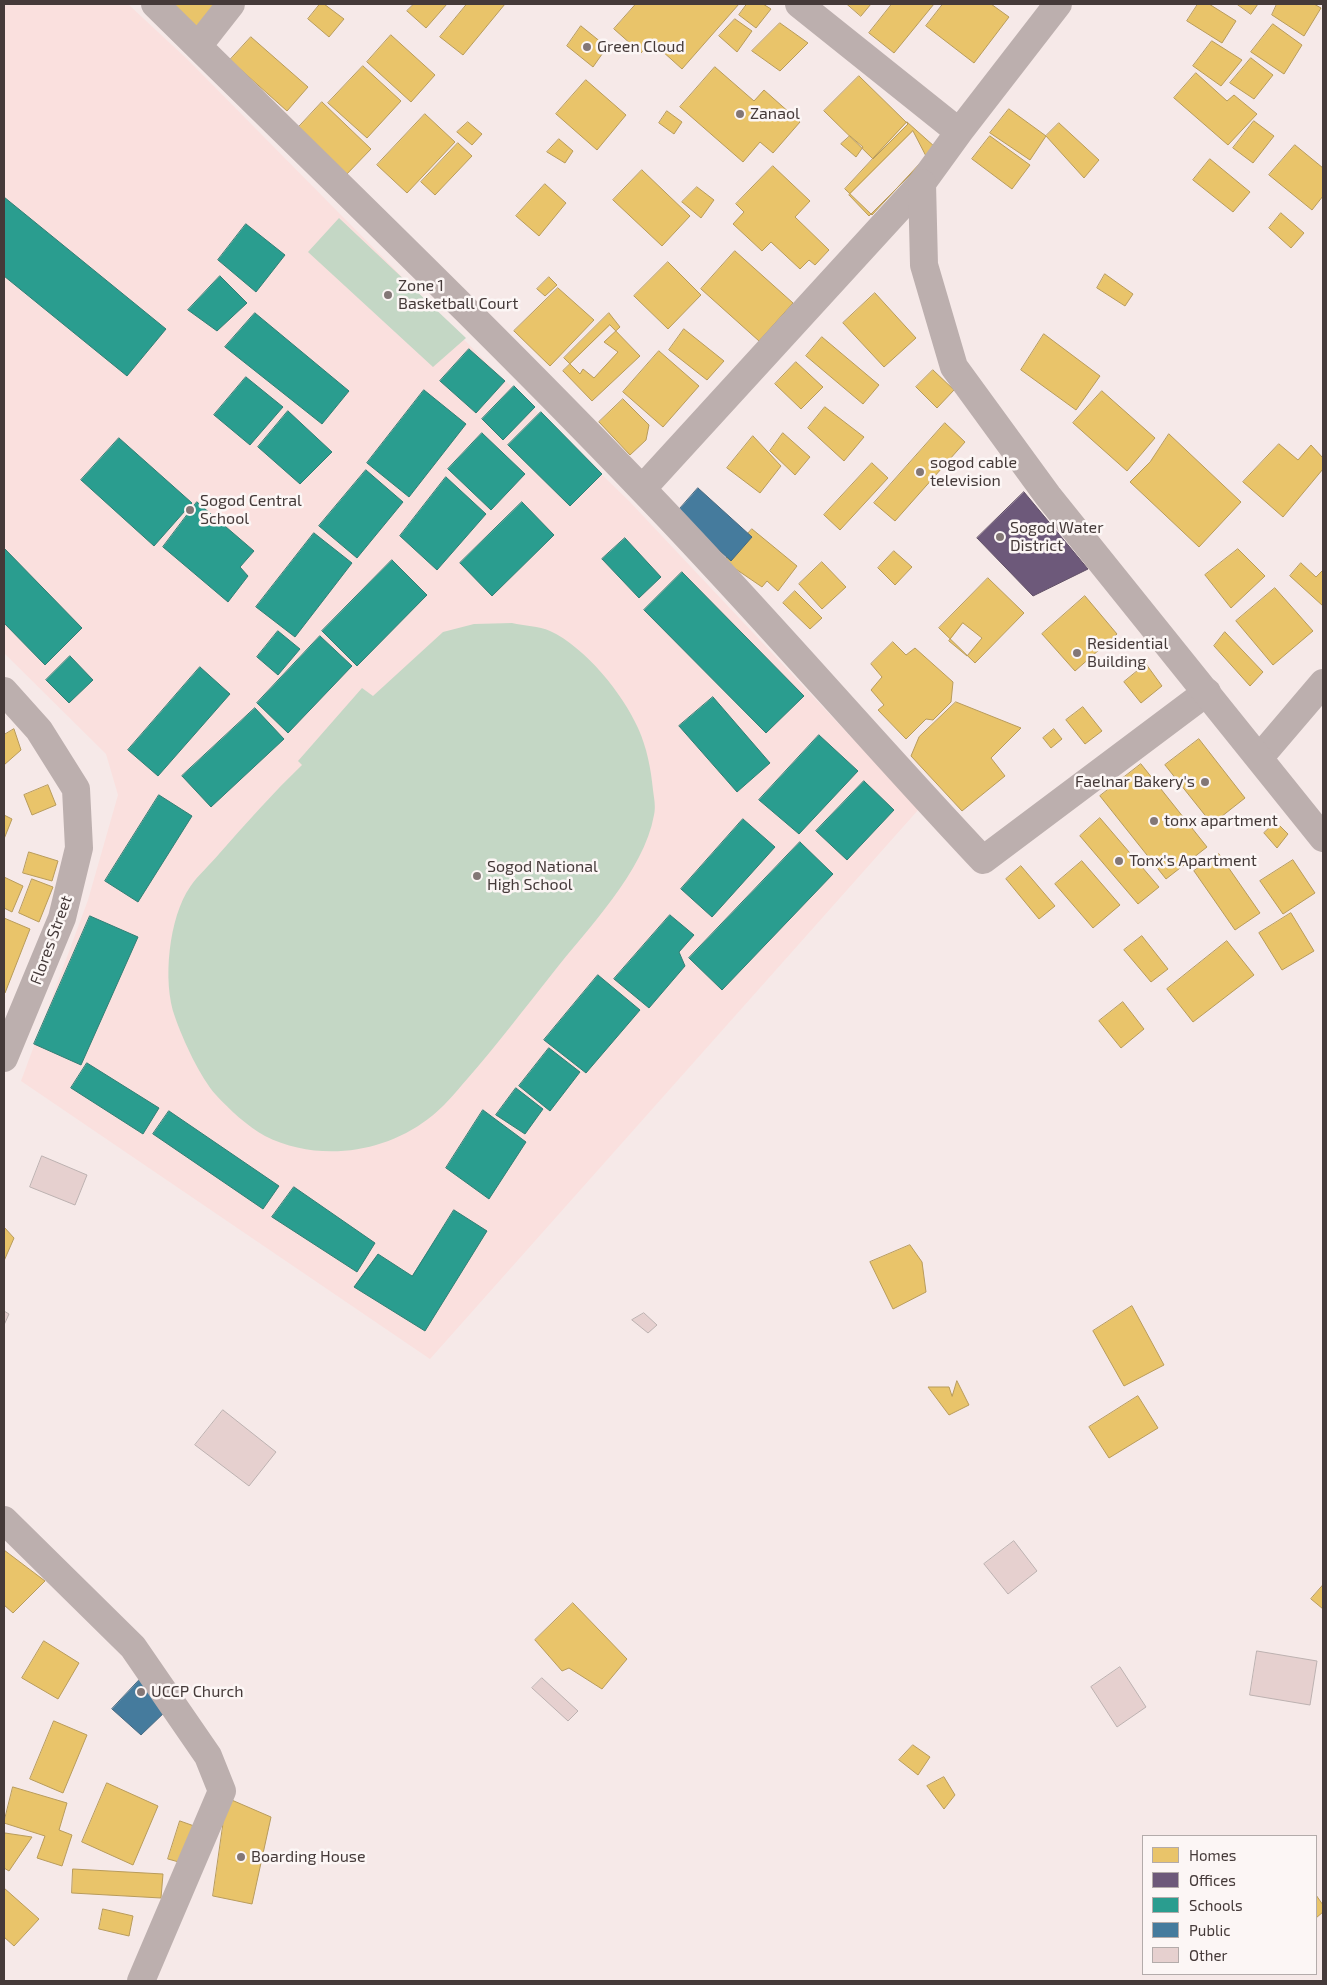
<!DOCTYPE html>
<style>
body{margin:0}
#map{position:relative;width:1327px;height:1985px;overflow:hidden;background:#f6e9e8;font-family:"Exo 2",sans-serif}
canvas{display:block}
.frame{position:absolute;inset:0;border:5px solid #453a39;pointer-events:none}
.legend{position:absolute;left:1142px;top:1835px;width:175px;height:140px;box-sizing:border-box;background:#fcf6f5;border:1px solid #b3abaa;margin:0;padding:6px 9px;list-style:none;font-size:15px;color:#453a39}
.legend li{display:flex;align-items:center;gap:10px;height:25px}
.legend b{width:25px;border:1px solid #b3abaa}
</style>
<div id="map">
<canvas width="1327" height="1985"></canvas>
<div class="frame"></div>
<ul class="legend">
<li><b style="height:14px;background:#e9c46a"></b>Homes</li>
<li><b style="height:14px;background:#6d597a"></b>Offices</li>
<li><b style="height:14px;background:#2a9d8f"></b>Schools</li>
<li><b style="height:14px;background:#457b9d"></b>Public</li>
<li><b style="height:14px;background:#e6d0cf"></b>Other</li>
</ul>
</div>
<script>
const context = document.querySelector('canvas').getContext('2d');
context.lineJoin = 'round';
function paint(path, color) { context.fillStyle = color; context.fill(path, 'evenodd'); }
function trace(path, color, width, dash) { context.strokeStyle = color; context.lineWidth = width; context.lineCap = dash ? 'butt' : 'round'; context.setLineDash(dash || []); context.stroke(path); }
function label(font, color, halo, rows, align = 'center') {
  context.font = font + ' "Exo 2",sans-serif'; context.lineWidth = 5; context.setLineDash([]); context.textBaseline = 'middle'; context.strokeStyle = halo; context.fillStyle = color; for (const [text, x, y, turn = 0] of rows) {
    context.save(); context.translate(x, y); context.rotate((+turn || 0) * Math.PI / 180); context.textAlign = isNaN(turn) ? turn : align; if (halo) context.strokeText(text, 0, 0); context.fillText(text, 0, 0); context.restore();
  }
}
paint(new Path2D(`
 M 4,4 L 128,4 L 187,59 L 492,368 L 629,501 L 919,809 L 430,1359 L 21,1081 L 88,900 L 118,795 L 106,754 L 4,653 Z`), '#fae0de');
paint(new Path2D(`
 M 339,218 L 466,338 L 433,367 L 308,252 Z
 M 512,623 C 524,626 539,626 550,631 C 585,647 623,694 638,728 C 647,748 651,769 653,790 C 654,798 656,807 654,815 C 644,872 587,929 552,974 C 524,1009 497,1045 468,1078 C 455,1093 443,1108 428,1119 C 382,1154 317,1162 265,1136 C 247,1126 230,1110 216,1095 C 200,1077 183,1040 175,1017 C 162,982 169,917 190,887 C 198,875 210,865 219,854 C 246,823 273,793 302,765 L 298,761 L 362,688 L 373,696 L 443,632 L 474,624 Z`), '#c4d7c5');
const homes = new Path2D(`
 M 168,4 L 219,4 L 197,27 Z
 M 320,4 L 324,4 L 344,19 L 329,37 L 308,19 Z
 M 414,4 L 447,4 L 426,28 L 407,11 Z
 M 467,4 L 505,4 L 463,55 L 440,37 Z
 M 636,4 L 739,4 L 682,69 L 651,41 L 641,53 L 614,29 Z
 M 747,4 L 763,4 L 771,9 L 756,28 L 739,15 Z
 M 847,4 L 871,4 L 861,16 Z
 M 892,4 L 934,4 L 894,53 L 869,33 Z
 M 943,4 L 991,4 L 1009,17 L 974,63 L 926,26 Z
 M 1198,4 L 1209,4 L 1236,21 L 1222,43 L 1187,21 Z
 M 1237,4 L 1258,4 L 1251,14 Z
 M 1277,4 L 1314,4 L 1321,8 L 1304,36 L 1272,15 Z
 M 735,19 L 752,31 L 737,52 L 719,36 Z
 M 780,23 L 808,43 L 780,71 L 752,51 Z
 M 1273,24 L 1302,45 L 1284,74 L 1251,52 Z
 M 581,26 L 607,47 L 593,67 L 567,46 Z
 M 391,35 L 435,75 L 411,102 L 367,62 Z
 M 251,37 L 308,87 L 287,111 L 230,60 Z
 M 1212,41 L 1242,60 L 1221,86 L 1193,66 Z
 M 1251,58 L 1273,75 L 1254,99 L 1230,83 Z
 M 363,66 L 401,101 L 367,138 L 328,103 Z
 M 715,67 L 754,101 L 764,90 L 800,122 L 773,153 L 760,142 L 743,162 L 680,107 Z
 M 1196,73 L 1227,101 L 1234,95 L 1257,114 L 1228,145 L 1174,98 Z
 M 859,76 L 908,124 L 873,159 L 824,111 Z
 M 586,80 L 626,115 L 597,150 L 556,114 Z
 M 322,102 L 371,149 L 344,177 L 296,130 Z
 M 1009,109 L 1046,136 L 1030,160 L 990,133 Z
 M 667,111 L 682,122 L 674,134 L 659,123 Z
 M 425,114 L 455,142 L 407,193 L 377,165 Z
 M 1254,121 L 1274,136 L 1253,163 L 1233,148 Z
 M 468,122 L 482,134 L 472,145 L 457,132 Z
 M 907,122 L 935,147 L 872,215 L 845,189 Z
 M 1059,123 L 1099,160 L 1084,178 L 1046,136 Z
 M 913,131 L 927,158 L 869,216 L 849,195 Z
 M 850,136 L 863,147 L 856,157 L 841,144 Z
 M 990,136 L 1030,165 L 1012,189 L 972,159 Z
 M 559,139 L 573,151 L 565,163 L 547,152 Z
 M 458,143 L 472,156 L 435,195 L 421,182 Z
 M 1295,145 L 1323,168 L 1323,196 L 1312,210 L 1269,175 Z
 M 1210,159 L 1250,192 L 1233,212 L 1193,180 Z
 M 773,166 L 810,201 L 795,217 L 829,250 L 815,265 L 809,260 L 800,269 L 771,242 L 762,251 L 733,224 L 744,212 L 736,204 Z
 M 642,170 L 690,216 L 662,246 L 613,200 Z
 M 545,184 L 566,203 L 539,236 L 516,216 Z
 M 697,187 L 714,200 L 701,218 L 682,202 Z
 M 1281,213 L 1304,233 L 1291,248 L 1269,228 Z
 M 735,251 L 793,303 L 759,341 L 701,289 Z
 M 668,262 L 701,295 L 668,329 L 634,296 Z
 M 1105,274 L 1133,294 L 1125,306 L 1097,288 Z
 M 549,277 L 557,285 L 545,296 L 537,289 Z
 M 558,288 L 594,320 L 550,366 L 514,331 Z
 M 875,293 L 916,338 L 884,367 L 843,323 Z
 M 609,313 L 620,327 L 604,342 L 618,352 L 594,378 L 583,369 L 580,374 L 564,358 Z
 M 610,325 L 640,356 L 592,401 L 563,371 Z
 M 684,329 L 724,361 L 707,380 L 669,350 Z
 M 1044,334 L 1100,376 L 1076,410 L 1021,370 Z
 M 822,337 L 879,385 L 863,404 L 806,356 Z
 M 659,351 L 699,386 L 663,427 L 623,392 Z
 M 796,362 L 823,387 L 801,409 L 775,384 Z
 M 933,370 L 954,390 L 937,408 L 916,387 Z
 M 1102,391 L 1155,438 L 1127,471 L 1073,423 Z
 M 623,399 L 649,425 L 646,440 L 630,455 L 599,422 Z
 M 825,407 L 864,437 L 844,461 L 808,428 Z
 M 945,423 L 965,442 L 895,521 L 874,503 Z
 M 783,433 L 810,457 L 795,475 L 770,451 Z
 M 1169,434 L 1241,502 L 1199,547 L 1130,482 L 1150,462 Z
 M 753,436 L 781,466 L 760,493 L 727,468 Z
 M 1279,444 L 1298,460 L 1311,445 L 1323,458 L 1323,469 L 1283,517 L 1243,482 Z
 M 872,463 L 888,478 L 840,530 L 824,515 Z
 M 752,529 L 797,566 L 778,591 L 767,581 L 762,587 L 724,561 Z
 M 1238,549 L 1265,576 L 1231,608 L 1205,575 Z
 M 894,551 L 912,567 L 895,585 L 878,568 Z
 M 822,562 L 846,587 L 822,609 L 799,584 Z
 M 1301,563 L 1316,577 L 1323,570 L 1323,606 L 1290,576 Z
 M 988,578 L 1024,613 L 975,663 L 939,628 Z
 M 1275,588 L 1313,631 L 1273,665 L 1236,621 Z
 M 795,591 L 822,618 L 810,629 L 783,603 Z
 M 1085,596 L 1117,634 L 1075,671 L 1042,634 Z
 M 963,623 L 982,638 L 967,656 L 949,641 Z
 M 1225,632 L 1263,672 L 1250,686 L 1214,646 Z
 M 893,642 L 906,655 L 915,648 L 953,682 L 951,702 L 933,720 L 926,719 L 906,739 L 878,710 L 884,705 L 871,690 L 882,677 L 871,664 Z
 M 1146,664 L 1162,686 L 1141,703 L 1124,682 Z
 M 956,702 L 1021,728 L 991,758 L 1005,776 L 962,811 L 911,756 L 919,737 Z
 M 1083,707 L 1102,731 L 1085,744 L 1066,720 Z
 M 14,729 L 21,750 L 4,765 L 4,735 Z
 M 1054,729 L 1062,739 L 1051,748 L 1043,738 Z
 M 1199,739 L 1245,798 L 1212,824 L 1165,765 Z
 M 1141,764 L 1207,847 L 1166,879 L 1100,796 Z
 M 48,785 L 56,805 L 32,815 L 24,795 Z
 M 4,815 L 12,819 L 4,839 Z
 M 1100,818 L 1159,887 L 1138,904 L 1080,836 Z
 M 1276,822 L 1288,834 L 1277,848 L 1264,833 Z
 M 29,852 L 58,861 L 52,881 L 23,873 Z
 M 1219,854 L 1260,913 L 1235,930 L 1194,871 Z
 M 1293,860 L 1315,893 L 1283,914 L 1260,881 Z
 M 1082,861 L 1120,905 L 1093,928 L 1055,884 Z
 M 1021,866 L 1055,906 L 1039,919 L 1006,879 Z
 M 4,877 L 23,886 L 12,912 L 4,908 Z
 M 32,879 L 53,887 L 39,922 L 19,913 Z
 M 1291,913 L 1314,951 L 1282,970 L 1259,933 Z
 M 4,918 L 30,929 L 5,993 L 4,993 Z
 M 1142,936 L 1168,969 L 1151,982 L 1124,950 Z
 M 1227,941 L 1254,975 L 1193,1022 L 1167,989 Z
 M 1123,1002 L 1144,1029 L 1121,1048 L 1099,1021 Z
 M 4,1227 L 14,1238 L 4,1261 Z
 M 910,1245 L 922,1262 L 926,1292 L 893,1309 L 870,1262 Z
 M 1132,1306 L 1164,1365 L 1124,1386 L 1093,1331 Z
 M 957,1381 L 969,1405 L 949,1415 L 928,1387 L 949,1387 L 952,1396 Z
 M 1138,1396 L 1158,1428 L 1109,1458 L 1089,1427 Z
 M 4,1550 L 45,1581 L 13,1613 L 4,1605 Z
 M 1323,1585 L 1323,1609 L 1311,1599 Z
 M 573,1603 L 627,1659 L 602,1689 L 569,1668 L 562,1671 L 535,1640 Z
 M 44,1641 L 79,1663 L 58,1699 L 22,1678 Z
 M 54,1721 L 87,1735 L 63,1793 L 30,1779 Z
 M 913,1745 L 930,1757 L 918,1775 L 899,1760 Z
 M 944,1777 L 955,1795 L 944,1809 L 927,1786 Z
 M 107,1783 L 158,1806 L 133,1865 L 82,1842 Z
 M 13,1787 L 67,1803 L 59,1830 L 72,1835 L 62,1866 L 37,1858 L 45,1836 L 4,1823 Z
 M 227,1798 L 271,1817 L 252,1904 L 213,1896 Z
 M 180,1821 L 197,1827 L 186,1864 L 168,1859 Z
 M 5,1833 L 32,1837 L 9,1871 L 4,1868 Z
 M 73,1869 L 163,1874 L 161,1898 L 72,1893 Z
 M 4,1888 L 39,1919 L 14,1946 L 4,1937 Z
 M 1316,1895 L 1323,1905 L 1323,1912 L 1316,1918 Z
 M 103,1909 L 133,1916 L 129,1936 L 99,1929 Z`);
paint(homes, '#e9c46a');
trace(homes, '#b89b5b', 1);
const offices = new Path2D(`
 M 1024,492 L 1088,569 L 1033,596 L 977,538 Z`);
paint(offices, '#6d597a');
trace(offices, '#615066', 1);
const schools = new Path2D(`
 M 4,197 L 166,329 L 127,376 L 4,276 Z
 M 246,224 L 285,255 L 256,292 L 218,260 Z
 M 220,276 L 247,303 L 217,331 L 188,310 Z
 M 255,313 L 349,391 L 322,424 L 225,347 Z
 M 469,349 L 505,381 L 476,413 L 440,381 Z
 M 246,377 L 283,407 L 250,445 L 214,415 Z
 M 514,386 L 535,407 L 503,440 L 482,419 Z
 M 424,390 L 466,424 L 409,497 L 367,463 Z
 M 288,411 L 332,452 L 300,484 L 258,447 Z
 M 541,412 L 602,474 L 570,506 L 508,445 Z
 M 482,433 L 525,474 L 491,510 L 448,469 Z
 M 119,438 L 192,503 L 154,546 L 81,480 Z
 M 366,470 L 403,502 L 357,558 L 319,526 Z
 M 446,477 L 486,514 L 437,570 L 400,536 Z
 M 197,502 L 254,551 L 240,567 L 248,576 L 228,602 L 163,547 Z
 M 522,502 L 554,535 L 492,596 L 460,563 Z
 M 314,533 L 352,563 L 295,637 L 256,607 Z
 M 625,538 L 661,577 L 639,598 L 602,559 Z
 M 4,548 L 82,628 L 45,665 L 4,623 Z
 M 392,560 L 427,595 L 357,666 L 322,631 Z
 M 682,572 L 804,696 L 766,733 L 644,610 Z
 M 278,631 L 300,649 L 278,675 L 257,657 Z
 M 320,636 L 352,666 L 288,733 L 257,703 Z
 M 70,656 L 93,680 L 69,703 L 46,680 Z
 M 200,667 L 230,694 L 158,776 L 128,750 Z
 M 713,697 L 770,763 L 737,792 L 679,726 Z
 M 255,708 L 284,739 L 211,807 L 182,776 Z
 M 819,735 L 858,771 L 799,834 L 759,800 Z
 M 864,781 L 894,810 L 847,860 L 816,831 Z
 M 159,795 L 192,816 L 138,902 L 105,881 Z
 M 743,819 L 775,847 L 712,917 L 681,889 Z
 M 800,842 L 833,874 L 722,990 L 689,958 Z
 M 670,915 L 694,935 L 679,952 L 685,966 L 649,1008 L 614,979 Z
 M 90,916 L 138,937 L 81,1065 L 34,1044 Z
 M 598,975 L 640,1010 L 586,1073 L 544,1040 Z
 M 549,1048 L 580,1072 L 550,1111 L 519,1086 Z
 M 87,1063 L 159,1108 L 143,1134 L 71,1088 Z
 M 516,1088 L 543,1109 L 525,1134 L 496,1115 Z
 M 483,1110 L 526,1142 L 489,1199 L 446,1168 Z
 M 169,1111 L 279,1186 L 263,1209 L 153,1134 Z
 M 294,1187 L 375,1243 L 357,1272 L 272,1217 Z
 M 454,1210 L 487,1231 L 425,1331 L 354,1287 L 378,1254 L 412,1276 Z`);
paint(schools, '#2a9d8f');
trace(schools, '#327f75', 1);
const public = new Path2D(`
 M 698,488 L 752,537 L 731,561 L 677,512 Z
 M 144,1675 L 167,1710 L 141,1735 L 112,1709 Z`);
paint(public, '#457b9d');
trace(public, '#45687f', 1);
const building = new Path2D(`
 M 42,1156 L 87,1175 L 75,1205 L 30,1187 Z
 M 4,1311 L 9,1314 L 4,1325 Z
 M 644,1313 L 657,1325 L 648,1333 L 632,1320 Z
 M 223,1410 L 276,1452 L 249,1486 L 195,1445 Z
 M 1014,1541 L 1037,1571 L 1008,1594 L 984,1564 Z
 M 1257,1651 L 1317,1661 L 1310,1705 L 1250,1695 Z
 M 1120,1667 L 1146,1707 L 1117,1727 L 1091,1687 Z
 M 542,1678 L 578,1711 L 568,1721 L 532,1688 Z`);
paint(building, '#e6d0cf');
trace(building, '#bcb1b0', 1);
trace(new Path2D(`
 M 155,4 C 318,165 484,324 643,490 C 759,610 868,738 983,860 L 1207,692
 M 799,4 L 959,132
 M 198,46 L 231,4
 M 642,489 L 922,183 L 959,132 L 1058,4
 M 1260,757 L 1323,683
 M 4,1520 L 133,1647 L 208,1756 L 222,1791 L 141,1981`), '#bcafae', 28);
trace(new Path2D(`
 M 922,183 L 924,265 L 954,367 L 1048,496 L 1323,838
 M 4,691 L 39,730 L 76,789 L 79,848 L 62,918 L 4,1058`), '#bcafae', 28);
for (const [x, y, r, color] of [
 [587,47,5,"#837776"],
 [740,114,5,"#837776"],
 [388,295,5,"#837776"],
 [920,472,5,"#837776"],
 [190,510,5,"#837776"],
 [1000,537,5,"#837776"],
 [1077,653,5,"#837776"],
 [1205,782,5,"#837776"],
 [1154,821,5,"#837776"],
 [1119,861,5,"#837776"],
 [477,876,5,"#837776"],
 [141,1692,5,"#837776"],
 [241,1857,5,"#837776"]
]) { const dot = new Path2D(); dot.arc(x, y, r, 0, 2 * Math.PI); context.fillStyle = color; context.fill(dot); trace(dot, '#fcf6f5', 2); }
label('16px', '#453a39', '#fcf6f5', [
 ["Green Cloud",597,47],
 ["Zanaol",750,114],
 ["Zone 1",398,286],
 ["Basketball Court",398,304],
 ["sogod cable",930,463],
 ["television",930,481],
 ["Sogod Central",200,501],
 ["School",200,519],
 ["Sogod Water",1010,528],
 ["District",1010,546],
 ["Residential",1087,644],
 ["Building",1087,662],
 ["Faelnar Bakery's",1195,782,"right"],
 ["tonx apartment",1164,821],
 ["Tonx's Apartment",1129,861],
 ["Sogod National",487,867],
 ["High School",487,885],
 ["UCCP Church",151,1692],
 ["Boarding House",251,1857]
], 'left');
label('16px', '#453a39', '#fcf6f5', [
 ["Flores Street",51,940,-70]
]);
</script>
